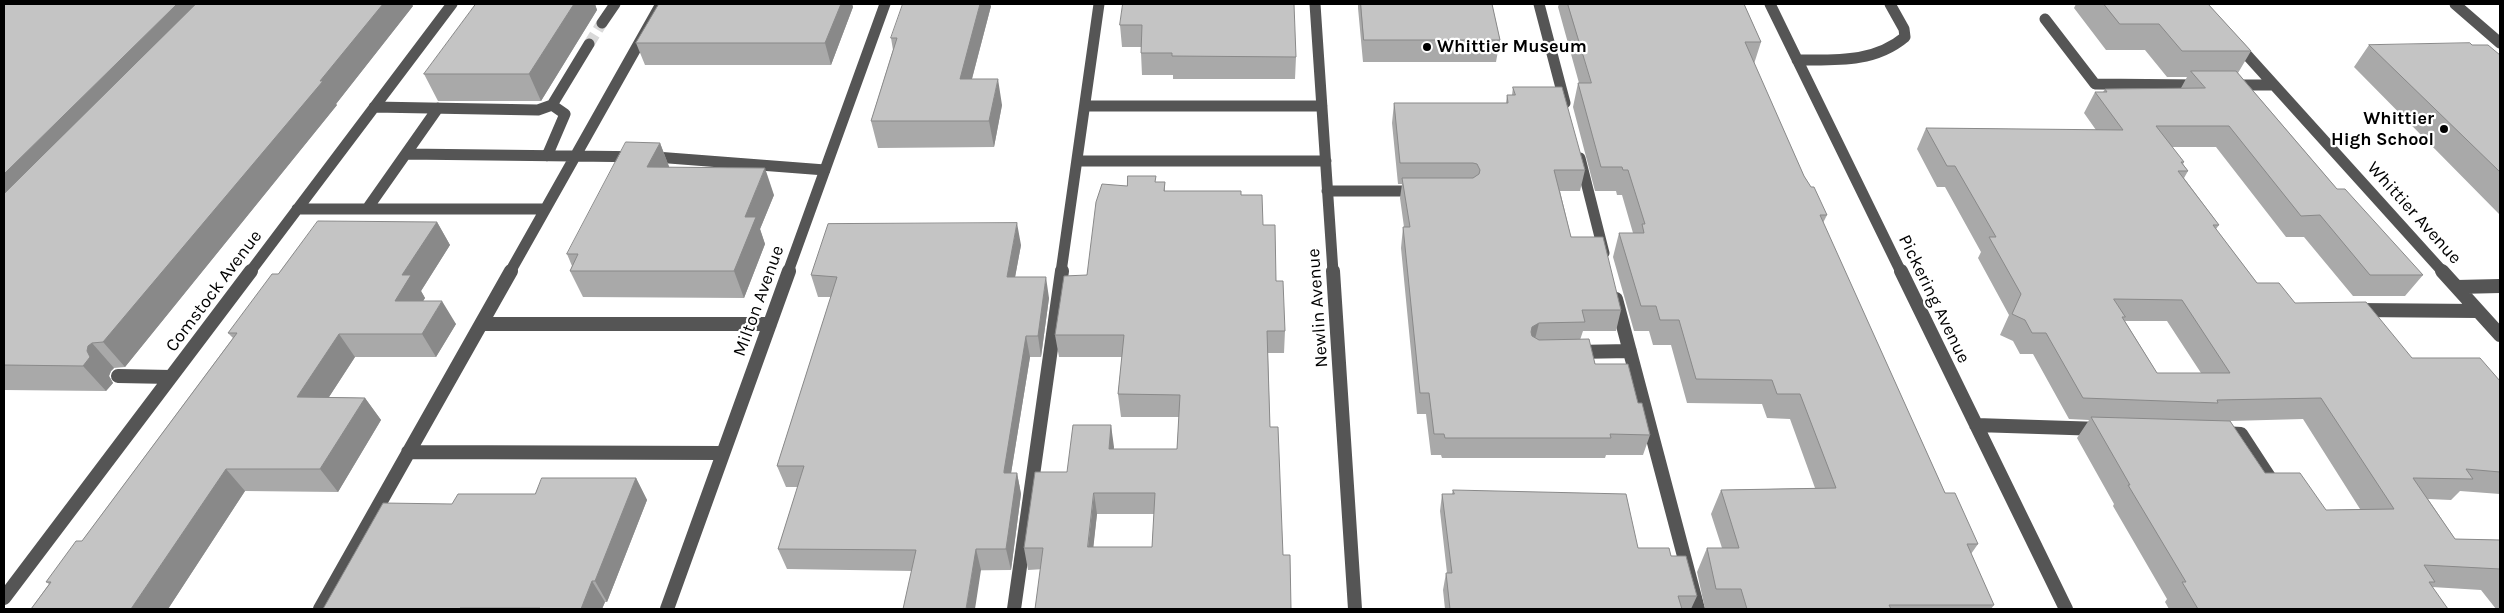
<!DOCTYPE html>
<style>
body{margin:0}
#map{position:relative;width:2504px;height:613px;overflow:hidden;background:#fff;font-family:Karla,sans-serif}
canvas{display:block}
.frame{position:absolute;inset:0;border:5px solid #000;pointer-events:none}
</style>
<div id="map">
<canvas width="2504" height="613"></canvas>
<div class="frame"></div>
</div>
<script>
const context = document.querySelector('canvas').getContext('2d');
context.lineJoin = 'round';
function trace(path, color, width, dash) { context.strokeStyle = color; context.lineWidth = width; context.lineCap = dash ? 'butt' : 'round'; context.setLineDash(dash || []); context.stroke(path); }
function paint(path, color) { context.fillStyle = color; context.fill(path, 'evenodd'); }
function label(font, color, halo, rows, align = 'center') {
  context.font = font + ' Karla,sans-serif'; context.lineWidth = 4.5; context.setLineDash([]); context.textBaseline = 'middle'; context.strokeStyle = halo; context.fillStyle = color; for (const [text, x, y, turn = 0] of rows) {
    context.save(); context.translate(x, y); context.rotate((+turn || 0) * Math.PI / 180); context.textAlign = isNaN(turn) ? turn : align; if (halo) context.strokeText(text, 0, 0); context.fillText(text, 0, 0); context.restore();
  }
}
trace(new Path2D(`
 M 589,44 L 602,23`), '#d9d9d9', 11, [11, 5.5]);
trace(new Path2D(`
 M 1315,4 L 1333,272
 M 1539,4 L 1565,103
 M 1770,4 L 1901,272
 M 2455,4 L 2500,43
 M 2045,19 L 2095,84 L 2198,85
 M 602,23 L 615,4
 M 2237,44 L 2443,272
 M 1797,60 C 1836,60 1874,63 1905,37 L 1904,29 L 1890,4
 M 2233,85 L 2274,85
 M 1085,106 L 1322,106
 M 374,107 L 538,110 L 552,105 L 589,44
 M 406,154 L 656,157 L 825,170
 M 547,156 L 565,114 L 552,105
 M 1580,158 L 1604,253
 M 1077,161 L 1326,161
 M 1327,191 L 1417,191
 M 297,209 L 545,209
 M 367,209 L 438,108
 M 250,272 L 452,4
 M 510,272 L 661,4
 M 788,272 L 885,4
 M 1061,272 L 1099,4`), '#555', 11);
trace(new Path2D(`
 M 1333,271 L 1355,609
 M 1901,271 L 2066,609
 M 2442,271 L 2500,335
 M 2457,287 L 2500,286
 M 1616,299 L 1698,609
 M 2356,310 L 2478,311
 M 481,324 L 770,324
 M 1575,352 L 1630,351
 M 118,376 L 171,377
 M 1976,425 L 2101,429
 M 2223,433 L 2241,434 L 2273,483
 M 408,452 L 723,453
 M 4,598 L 251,271
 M 320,609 L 511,271
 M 667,609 L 789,271
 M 1014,609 L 1062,271`), '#555', 14);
paint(new Path2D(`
 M 4,4 L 413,6 L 336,104 L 337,105 L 125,367 L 114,368 L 111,371 L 109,376 L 113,383 L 106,391 L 4,390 Z
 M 476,4 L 595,4 L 597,10 L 541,101 L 438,101 L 424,74 Z
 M 659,4 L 852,4 L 853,7 L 831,65 L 645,65 L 636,43 Z
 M 1123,4 L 1296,57 L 1295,79 L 1173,79 L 1173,75 L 1142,75 L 1141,53 L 1141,47 L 1122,47 L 1120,25 Z
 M 1358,4 L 1492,4 L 1500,40 L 1496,62 L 1363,62 L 1358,8 Z
 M 1559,4 L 1744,4 L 1761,42 L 1754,64 L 1804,176 L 1827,215 L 1823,223 L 1945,493 L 1978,544 L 1971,554 L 1994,605 L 1991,609 L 1705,609 L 1697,572 L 1707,548 L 1722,548 L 1711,514 L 1721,490 L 1815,488 L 1790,419 L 1767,418 L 1762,404 L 1687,403 L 1671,345 L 1653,345 L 1649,331 L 1634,331 L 1613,257 L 1619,233 L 1633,233 L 1622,195 L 1617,195 L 1616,191 L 1595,191 L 1573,107 L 1578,83 L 1579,83 L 1558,7 Z
 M 2076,4 L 2208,4 L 2251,51 L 2238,73 L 2337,189 L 2423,275 L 2405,296 L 2353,296 L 2304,237 L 2286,237 L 2216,147 L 2172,147 L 2184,162 L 2183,164 L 2188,171 L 2184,178 L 2219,225 L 2216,229 L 2257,283 L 2295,303 L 2412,358 L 2500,381 L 2500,494 L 2460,491 L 2451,500 L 2428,499 L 2455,539 L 2500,540 L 2500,609 L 2496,609 L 2481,590 L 2432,587 L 2448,609 L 2169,609 L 2165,602 L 2167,599 L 2113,506 L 2114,504 L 2077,438 L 2089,420 L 2069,419 L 2033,354 L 2020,354 L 2013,341 L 2000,335 L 2009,315 L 1978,258 L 1981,252 L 1945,187 L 1937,187 L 1917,149 L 1926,128 L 2096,130 L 2084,113 L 2095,92 L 2103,92 L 2105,89 L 2181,88 L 2187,77 L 2167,77 L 2145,50 L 2106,50 L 2074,8 ZM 2125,321 L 2167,321 L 2201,373 L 2157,373 ZM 2303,419 L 2360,509 L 2326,510 L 2265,473 L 2230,421 Z
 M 991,6 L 972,79 L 1002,105 L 994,147 L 878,148 L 871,121 L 893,50 L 891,38 Z
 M 2369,45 L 2472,45 L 2500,55 L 2500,215 L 2354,67 Z
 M 1513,87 L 1585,170 L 1580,191 L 1560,191 L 1571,237 L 1621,310 L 1616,331 L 1583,331 L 1580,340 L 1595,364 L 1638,403 L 1650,435 L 1643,455 L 1606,455 L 1605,458 L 1442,458 L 1441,455 L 1431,455 L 1426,414 L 1417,414 L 1401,248 L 1403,227 L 1404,227 L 1400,198 L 1402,184 L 1398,184 L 1392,123 L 1394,103 L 1506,103 L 1507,95 L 1512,95 Z
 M 660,143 L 669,167 L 774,195 L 760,229 L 765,244 L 744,298 L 583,297 L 570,271 L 572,266 L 567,254 Z
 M 1157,182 L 1165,182 L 1165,191 L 1241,195 L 1263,225 L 1276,281 L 1285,331 L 1284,353 L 1268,353 L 1270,427 L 1283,555 L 1028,570 L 1024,548 L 1067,472 L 1111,425 L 1113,449 L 1177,449 L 1179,417 L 1121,417 L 1118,394 L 1122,357 L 1059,357 L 1055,335 L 1087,275 L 1127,186 ZM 1097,514 L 1154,514 L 1152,547 L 1093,547 Z
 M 437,222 L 450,245 L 421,291 L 425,298 L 423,301 L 456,324 L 436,357 L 355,357 L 329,397 L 365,398 L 381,420 L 338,492 L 245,491 L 168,609 L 31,609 L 49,584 L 46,582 L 82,541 L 233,338 L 228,333 L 278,274 Z
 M 1021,245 L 1015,277 L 1049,298 L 1041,357 L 1030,357 L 1011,473 L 1017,473 L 1021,494 L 1011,570 L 912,571 L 787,569 L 778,549 L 798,487 L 786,487 L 777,466 L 831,297 L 818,297 L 811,275 Z
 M 636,478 L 647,500 L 607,602 L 605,602 L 602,609 L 323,609 L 452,504 L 535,494 Z
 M 1453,490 L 1638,548 L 1671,556 L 1697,596 L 1691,609 L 1445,609 L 1443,590 L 1446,573 L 1447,573 L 1440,511 L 1442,494 L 1452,494 Z`), '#a9a9a9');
paint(new Path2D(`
 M 177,4 L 211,4 L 4,221 L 4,174 Z
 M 383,4 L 412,4 L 413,6 L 336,104 L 337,105 L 125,367 L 103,342 Z
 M 574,4 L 595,4 L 597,10 L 541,101 L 529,74 Z
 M 841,4 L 852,4 L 853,7 L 831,65 L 825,43 Z
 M 980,4 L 990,4 L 991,6 L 965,105 L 960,79 Z
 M 998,79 L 1002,105 L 994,147 L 989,121 Z
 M 660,143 L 670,169 L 647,167 Z
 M 765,168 L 774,195 L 760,229 L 765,244 L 744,298 L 734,271 L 745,217 Z
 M 437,222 L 450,245 L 421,291 L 425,298 L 409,324 L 395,301 L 402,275 Z
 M 1017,223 L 1021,245 L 1011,299 L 1007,277 Z
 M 1046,277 L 1049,298 L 1041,357 L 1038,336 Z
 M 442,301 L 456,324 L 436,357 L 422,334 Z
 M 1539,323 L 1534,343 L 1528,347 L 1532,327 Z
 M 339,334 L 355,357 L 314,420 L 297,397 Z
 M 1026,336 L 1030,357 L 1008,492 L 1004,471 Z
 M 92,343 L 114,368 L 111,371 L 109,376 L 113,383 L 106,391 L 83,366 L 88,346 Z
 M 365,398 L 381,420 L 338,492 L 320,469 Z
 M 1111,425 L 1114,447 L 1112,471 L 1109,449 Z
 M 226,469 L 245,491 L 168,609 L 131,609 Z
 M 1017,473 L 1021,494 L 1011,570 L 1006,549 Z
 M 636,478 L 647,500 L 607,602 L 595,581 Z
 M 1094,493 L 1097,514 L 1091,569 L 1088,547 Z
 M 976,549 L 981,570 L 975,609 L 966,609 Z
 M 592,581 L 605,602 L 602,609 L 581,609 Z`), '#898989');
const building = new Path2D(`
 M 4,4 L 177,4 L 4,174 Z
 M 196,4 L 383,4 L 320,81 L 323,81 L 103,342 L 92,343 L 88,346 L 87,351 L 90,357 L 83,366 L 4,365 L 4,194 Z
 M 476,4 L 574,4 L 529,74 L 424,74 Z
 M 659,4 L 841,4 L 825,43 L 636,43 Z
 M 903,4 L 980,4 L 960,79 L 998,79 L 989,121 L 871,121 L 897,38 L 891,38 Z
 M 1123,4 L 1294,4 L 1296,57 L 1172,56 L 1172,53 L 1141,53 L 1142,25 L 1120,25 Z
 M 1361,4 L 1492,4 L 1500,40 L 1364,40 Z
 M 1568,4 L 1744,4 L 1761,42 L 1745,42 L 1804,176 L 1811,187 L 1814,187 L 1827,215 L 1820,215 L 1945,493 L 1955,493 L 1978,544 L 1967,544 L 1994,605 L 1889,605 L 1891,609 L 1747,609 L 1741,589 L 1716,589 L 1707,548 L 1739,548 L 1721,490 L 1836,488 L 1800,394 L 1777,394 L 1772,380 L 1696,379 L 1679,320 L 1660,320 L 1656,306 L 1641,306 L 1619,233 L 1644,233 L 1642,224 L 1645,224 L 1628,170 L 1623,170 L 1622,167 L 1601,167 L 1578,83 L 1591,83 Z
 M 2104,4 L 2208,4 L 2251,51 L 2182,51 L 2159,24 L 2120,24 Z
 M 2470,43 L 2472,45 L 2488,45 L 2500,55 L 2500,172 L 2369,45 Z
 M 2191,71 L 2236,71 L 2337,189 L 2345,189 L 2423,275 L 2370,275 L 2320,215 L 2301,216 L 2229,126 L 2156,126 L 2184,162 L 2181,162 L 2188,171 L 2178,171 L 2219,225 L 2213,225 L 2257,283 L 2279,283 L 2295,303 L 2366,302 L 2412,358 L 2480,358 L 2500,381 L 2500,472 L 2466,469 L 2473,479 L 2413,478 L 2455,539 L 2500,540 L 2500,569 L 2424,565 L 2435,582 L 2429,582 L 2448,609 L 2198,609 L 2182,582 L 2186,582 L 2128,485 L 2130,485 L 2091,417 L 2230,421 L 2265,473 L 2300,473 L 2326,510 L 2394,509 L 2321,398 L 2217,400 L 2218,403 L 2083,398 L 2046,333 L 2032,333 L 2025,320 L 2012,314 L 2021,294 L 1989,237 L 1996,237 L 1955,166 L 1947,166 L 1926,128 L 2123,130 L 2095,92 L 2107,92 L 2105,89 L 2205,88 ZM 2114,299 L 2182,300 L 2230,373 L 2157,373 L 2122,317 L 2125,317 Z
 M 1513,87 L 1562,87 L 1585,170 L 1554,170 L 1571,237 L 1603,237 L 1621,310 L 1582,310 L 1585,322 L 1539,323 L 1532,327 L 1531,332 L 1532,336 L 1539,340 L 1589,339 L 1595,364 L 1628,364 L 1638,403 L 1642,403 L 1650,435 L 1610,434 L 1611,438 L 1445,438 L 1444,434 L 1434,434 L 1429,393 L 1420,393 L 1403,227 L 1410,227 L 1402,178 L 1473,178 L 1479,174 L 1480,170 L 1477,164 L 1473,163 L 1400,163 L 1394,103 L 1508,103 L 1507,95 L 1515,95 Z
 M 626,142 L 660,143 L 647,167 L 765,168 L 745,217 L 756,217 L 734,271 L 570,271 L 578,254 L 567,254 Z
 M 1128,176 L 1156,176 L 1155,182 L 1165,182 L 1164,191 L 1241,191 L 1241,195 L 1262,195 L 1263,225 L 1275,225 L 1276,281 L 1283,281 L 1285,331 L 1267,331 L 1270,427 L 1278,427 L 1283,555 L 1290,555 L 1291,609 L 1035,609 L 1043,548 L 1024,548 L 1035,472 L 1067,472 L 1073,425 L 1111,425 L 1109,449 L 1177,449 L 1180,395 L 1118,394 L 1124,335 L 1055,335 L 1064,276 L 1087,275 L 1096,202 L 1102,184 L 1127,186 ZM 1094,493 L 1155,493 L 1152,547 L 1088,547 Z
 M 318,221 L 437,222 L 402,275 L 411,275 L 395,301 L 442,301 L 422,334 L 339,334 L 297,397 L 365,398 L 320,469 L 226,469 L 131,609 L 31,609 L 51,582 L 46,582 L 76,541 L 82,541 L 237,333 L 228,333 L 272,274 L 278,274 Z
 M 1017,223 L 1007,277 L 1046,277 L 1038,336 L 1026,336 L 1004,471 L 1004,473 L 1017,473 L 1006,549 L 976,549 L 966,609 L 903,609 L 916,550 L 778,549 L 804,466 L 777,466 L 837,277 L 811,275 L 828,224 Z
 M 542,478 L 636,478 L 595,581 L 592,581 L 581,609 L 540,609 L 540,608 L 460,608 L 459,609 L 323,609 L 383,503 L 452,504 L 458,494 L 535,494 Z
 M 1453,490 L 1626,494 L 1638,548 L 1669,548 L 1671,556 L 1686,556 L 1697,596 L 1678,596 L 1682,609 L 1450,609 L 1446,573 L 1452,573 L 1442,494 L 1454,494 Z`);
paint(building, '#c4c4c4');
trace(building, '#898989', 1);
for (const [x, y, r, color] of [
 [1427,47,5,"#000"],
 [2444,129,5,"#000"]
]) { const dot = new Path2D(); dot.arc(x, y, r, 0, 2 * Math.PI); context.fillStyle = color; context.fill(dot); trace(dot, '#fff', 2); }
label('bold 18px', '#000', '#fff', [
 ["Whittier Museum",1437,47],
 ["Whittier",2434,119,"right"],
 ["High School",2434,140,"right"]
], 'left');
label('18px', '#000', '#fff', [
 ["Whittier Avenue",2414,213,48],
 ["Comstock Avenue",214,291,-53],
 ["Pickering Avenue",1934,299,64],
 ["Milton Avenue",759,301,-70],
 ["Newlin Avenue",1318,308,-94]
]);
</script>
